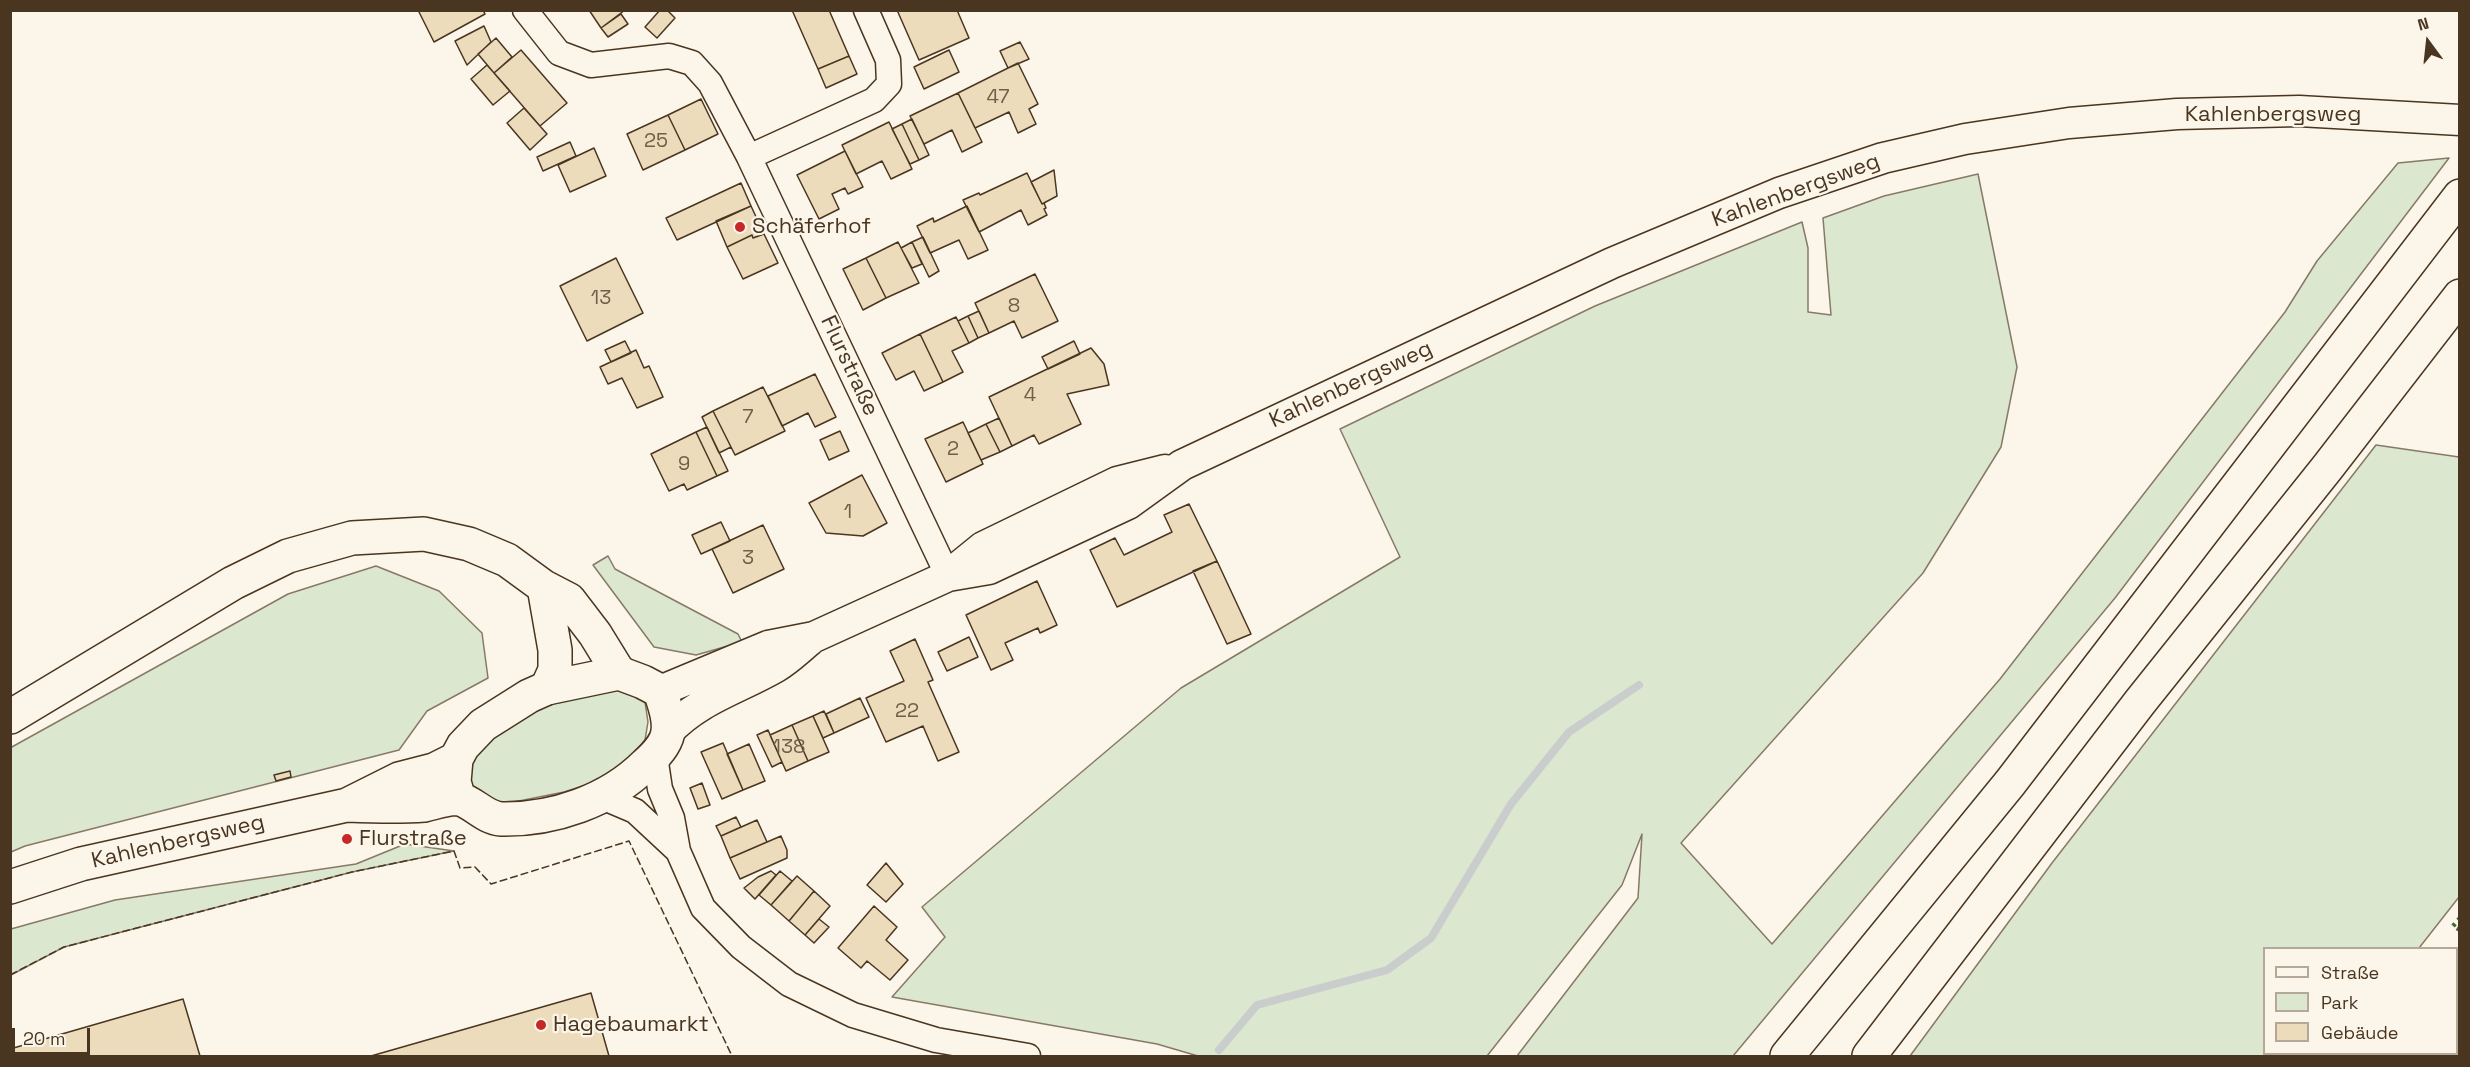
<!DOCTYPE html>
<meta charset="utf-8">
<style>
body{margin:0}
#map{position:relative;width:2470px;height:1067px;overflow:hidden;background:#fbf6e9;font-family:"Space Grotesk",sans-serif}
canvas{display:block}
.frame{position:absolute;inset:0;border:12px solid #4a3520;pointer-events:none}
.legend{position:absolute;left:2263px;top:947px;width:195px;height:108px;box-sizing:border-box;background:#fbf6e9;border:2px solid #b4a999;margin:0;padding:8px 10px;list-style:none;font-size:18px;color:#4a3520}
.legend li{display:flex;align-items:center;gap:12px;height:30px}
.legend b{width:30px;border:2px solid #b4a999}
.north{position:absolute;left:2398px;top:12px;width:60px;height:60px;-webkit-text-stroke:4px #fbf6e9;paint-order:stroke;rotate:345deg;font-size:16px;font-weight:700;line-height:24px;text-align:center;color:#4a3520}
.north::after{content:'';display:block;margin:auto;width:21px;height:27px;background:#4a3520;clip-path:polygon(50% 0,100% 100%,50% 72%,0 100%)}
.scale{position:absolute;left:12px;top:1028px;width:78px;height:27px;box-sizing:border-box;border:3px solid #4a3520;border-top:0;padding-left:8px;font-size:18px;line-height:21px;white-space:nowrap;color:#4a3520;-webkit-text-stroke:4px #fbf6e9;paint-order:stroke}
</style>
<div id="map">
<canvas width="2470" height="1067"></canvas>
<div class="frame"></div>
<ul class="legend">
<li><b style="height:8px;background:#fbf6e9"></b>Straße</li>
<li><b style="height:16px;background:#dce7d0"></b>Park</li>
<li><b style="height:16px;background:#ecdcbc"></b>Gebäude</li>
</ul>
<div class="north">N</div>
<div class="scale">20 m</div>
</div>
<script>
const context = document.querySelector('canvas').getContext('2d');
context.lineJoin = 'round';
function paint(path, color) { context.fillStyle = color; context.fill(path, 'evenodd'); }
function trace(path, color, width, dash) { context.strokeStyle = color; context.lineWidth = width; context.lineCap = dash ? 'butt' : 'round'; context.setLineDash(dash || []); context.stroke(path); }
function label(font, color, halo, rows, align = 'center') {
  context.font = font + ' "Space Grotesk",sans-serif'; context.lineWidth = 4.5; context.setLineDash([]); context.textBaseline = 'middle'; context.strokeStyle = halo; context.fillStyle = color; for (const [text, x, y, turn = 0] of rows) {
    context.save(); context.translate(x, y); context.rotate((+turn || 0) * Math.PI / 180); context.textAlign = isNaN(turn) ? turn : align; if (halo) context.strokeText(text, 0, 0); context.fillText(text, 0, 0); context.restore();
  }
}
const green = new Path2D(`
 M 2449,158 L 2115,598 L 1733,1056 L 1517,1056 L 1638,898 L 1642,834 L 1622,885 L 1487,1056 L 1198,1056 L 1157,1044 L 892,997 L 945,937 L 922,907 L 1181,688 L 1400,557 L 1340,429 L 1595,306 L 1802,222 L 1808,248 L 1808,312 L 1831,315 L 1823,218 L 1884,196 L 1978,174 L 2017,367 L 2001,447 L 1923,573 L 1681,843 L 1772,944 L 2000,679 L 2285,312 L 2317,261 L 2398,163 Z
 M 2376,445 L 2459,457 L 2459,897 L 2419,948 L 2264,948 L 2264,1054 L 2335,1054 L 2333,1056 L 1910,1056 L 2052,863 Z
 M 608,556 L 615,569 L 738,634 L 742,642 L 696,655 L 654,647 L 593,565 Z
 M 376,566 L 439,591 L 482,633 L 488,678 L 427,711 L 399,750 L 25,846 L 11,852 L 10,748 L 288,594 Z
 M 628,688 L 645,702 L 648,722 L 645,740 L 622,768 L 605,779 L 564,792 L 514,802 L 497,802 L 469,792 L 469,764 L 487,741 L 507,727 L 549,703 Z
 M 405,844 L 454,851 L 352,872 L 64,947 L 11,975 L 11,929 L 115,900 L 356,864 Z`);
paint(green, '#dce7d0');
trace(green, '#887966', 1.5);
trace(new Path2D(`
 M 1219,1050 L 1257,1005 L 1387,970 L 1431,938 L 1511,804 L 1569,732 L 1639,685`), '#c9cecd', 8);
const building = new Path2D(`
 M 418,10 L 483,10 L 485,14 L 434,42 Z
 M 589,10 L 625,10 L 601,28 Z
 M 660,10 L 667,10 L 675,18 L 657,38 L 645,27 Z
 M 792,10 L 829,10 L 849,56 L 818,69 Z
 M 897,10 L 957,10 L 969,38 L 919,60 Z
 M 621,14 L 628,24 L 608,37 L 601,28 Z
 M 484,26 L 491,42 L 467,65 L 455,41 Z
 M 496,38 L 512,57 L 494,73 L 478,54 Z
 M 1020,42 L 1029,59 L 1008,68 L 1000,51 Z
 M 521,50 L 567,103 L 540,126 L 494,73 Z
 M 949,50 L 959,72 L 924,89 L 914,67 Z
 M 849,56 L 857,74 L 826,88 L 818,69 Z
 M 1018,63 L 1038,104 L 1029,109 L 1036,124 L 1018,133 L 1009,112 L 975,128 L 958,93 Z
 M 487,65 L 510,91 L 493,105 L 471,79 Z
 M 958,93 L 982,142 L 962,152 L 952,130 L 924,144 L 910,116 Z
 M 701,99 L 718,134 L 685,150 L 668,115 Z
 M 524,108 L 547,134 L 530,150 L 507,123 Z
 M 668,115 L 685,150 L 643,170 L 627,134 Z
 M 912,119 L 929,155 L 919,160 L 902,124 Z
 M 889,122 L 912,169 L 891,179 L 882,161 L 856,174 L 842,145 Z
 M 902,124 L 919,160 L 910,164 L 892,129 Z
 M 570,142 L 576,156 L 543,171 L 537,157 Z
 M 594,148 L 606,176 L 570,192 L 558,165 Z
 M 845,151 L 863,187 L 848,194 L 845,188 L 832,194 L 839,209 L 819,219 L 797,175 Z
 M 1054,170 L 1057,196 L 1042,204 L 1031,182 Z
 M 1027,173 L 1042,204 L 1044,203 L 1046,208 L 1044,209 L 1047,215 L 1028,225 L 1021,210 L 979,232 L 963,200 L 979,193 L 980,195 Z
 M 741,183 L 751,206 L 677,240 L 666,218 Z
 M 751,206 L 764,234 L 753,238 L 752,235 L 727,247 L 716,221 Z
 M 967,206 L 988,250 L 968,259 L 959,240 L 930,253 L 917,226 L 933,218 L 934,222 Z
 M 764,234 L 778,263 L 743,279 L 727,247 L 752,235 L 753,238 Z
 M 923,237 L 939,271 L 929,277 L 912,242 Z
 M 898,242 L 919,283 L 886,298 L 866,258 Z
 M 912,242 L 922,264 L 912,268 L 901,248 Z
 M 616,258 L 643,313 L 587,341 L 560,286 Z
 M 866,258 L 886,298 L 863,310 L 843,269 Z
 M 1035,274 L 1058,321 L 1022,338 L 1014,321 L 989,333 L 975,303 Z
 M 979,311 L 989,333 L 978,338 L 968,316 Z
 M 968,316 L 978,338 L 969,343 L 958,321 Z
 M 956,317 L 969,343 L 952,351 L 963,372 L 943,382 L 920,334 Z
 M 920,334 L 943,382 L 924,391 L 914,371 L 896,380 L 882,353 Z
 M 625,341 L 631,353 L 611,362 L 605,350 Z
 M 1074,341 L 1080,354 L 1048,369 L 1042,357 Z
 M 1091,348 L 1104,364 L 1109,385 L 1067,394 L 1081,424 L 1039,444 L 1034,435 L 1012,446 L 989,397 Z
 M 636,350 L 644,368 L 649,366 L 663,397 L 637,408 L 622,378 L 608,384 L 600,367 Z
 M 815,374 L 836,417 L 815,427 L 808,413 L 782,426 L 768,396 Z
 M 763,387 L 785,431 L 735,455 L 713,411 Z
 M 713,411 L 731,447 L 719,453 L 702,417 Z
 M 999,418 L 1012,446 L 1000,452 L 986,424 Z
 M 963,422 L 983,464 L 946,482 L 925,439 Z
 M 986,424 L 1000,452 L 981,460 L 968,433 Z
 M 707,427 L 728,471 L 717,476 L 696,432 Z
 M 840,431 L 849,451 L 829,460 L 820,440 Z
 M 696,432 L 717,476 L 687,490 L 684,484 L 669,491 L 651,454 Z
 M 862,475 L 887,523 L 863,536 L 826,533 L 809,503 Z
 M 1189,504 L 1217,561 L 1117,607 L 1090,550 L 1115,538 L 1124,555 L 1172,532 L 1164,515 Z
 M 721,522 L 730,541 L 701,554 L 692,535 Z
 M 763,525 L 784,569 L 733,593 L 712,549 Z
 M 1217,561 L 1251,634 L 1227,644 L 1193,571 Z
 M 1037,581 L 1057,625 L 1040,633 L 1038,628 L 1005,643 L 1013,660 L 991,670 L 966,615 Z
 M 969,637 L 978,657 L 947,671 L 938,652 Z
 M 915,639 L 933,680 L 928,682 L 959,752 L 938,761 L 923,726 L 886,742 L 866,698 L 904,681 L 890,651 Z
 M 860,698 L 869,717 L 834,733 L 826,714 Z
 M 824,711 L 834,733 L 823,738 L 813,716 Z
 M 813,716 L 829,752 L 808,761 L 792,725 Z
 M 792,725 L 808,761 L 786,771 L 770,735 Z
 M 768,730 L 782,762 L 772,767 L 757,735 Z
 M 723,743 L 743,790 L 722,799 L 701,752 Z
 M 749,744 L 765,781 L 743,790 L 727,754 Z
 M 290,771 L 291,777 L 276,781 L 274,775 Z
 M 702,783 L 710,805 L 698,809 L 690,788 Z
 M 736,817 L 741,827 L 721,836 L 716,826 Z
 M 757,820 L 767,842 L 730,858 L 721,836 Z
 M 781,836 L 787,850 L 787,858 L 740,879 L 730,858 Z
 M 886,863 L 903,884 L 886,902 L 867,885 Z
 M 771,871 L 776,875 L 755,899 L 744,888 L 758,877 Z
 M 780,871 L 792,881 L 771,905 L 759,895 Z
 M 797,876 L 814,891 L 789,921 L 771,905 Z
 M 814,891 L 830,906 L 805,935 L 789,921 Z
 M 874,906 L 897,927 L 886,940 L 908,960 L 890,980 L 867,961 L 861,968 L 838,948 Z
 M 819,919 L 829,927 L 814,943 L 805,935 Z
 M 591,993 L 609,1056 L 371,1056 Z
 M 183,999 L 200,1056 L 10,1056 L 10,1049 Z`);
paint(building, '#ecdcbc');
trace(building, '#4a3520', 1.5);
const minor = new Path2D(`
 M 525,10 L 559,53 L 591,65 L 669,56 L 692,63 L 710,83 L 749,157 L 948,576
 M 749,157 L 874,100 L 889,84 L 888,60 L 866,10
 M 655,756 L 660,789 L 672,818 L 678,851 L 703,908 L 741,947 L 789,984 L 853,1015 L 936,1040 L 1028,1056
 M 602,797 L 635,811 L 678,851
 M 2456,965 L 2460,966
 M 2355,1056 L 2357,1054`);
const tertiary = new Path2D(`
 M 951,573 L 983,547 L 1117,482 L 1165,470
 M 660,691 L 768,646 L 814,637 L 948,576 L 989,569 L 1128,504 L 1182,465 L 1612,263 L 1779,193 L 1883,158 L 1965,139 L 2069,123 L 2177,114 L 2299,111 L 2460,120
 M 668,732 C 699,699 738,689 776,667 C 788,660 798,650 809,641`);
const secondary = new Path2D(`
 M 347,805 C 373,806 398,807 424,805 C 434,803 450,797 460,799 C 474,803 485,818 501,819 C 553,820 609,801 646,764 C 655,756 667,743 668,731 C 670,717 664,704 660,691 L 643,682 L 619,673 L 547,688 L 529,696 L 483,725 L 463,746 L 456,759 L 454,782 L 459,799
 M 10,887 L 81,864 L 347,805 L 399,779 L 434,770 L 456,759`);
const primary = new Path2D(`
 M 544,587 L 555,650 L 555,670 L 547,688
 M 10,717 L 233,583 L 288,556 L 352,538 L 424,534 L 469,544 L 507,560 L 544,587 L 569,600 L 595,634 L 619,673`);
const motorway = new Path2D(`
 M 1787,1056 L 2010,783 L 2460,196
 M 1869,1056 L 2140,702 L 2327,468 L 2460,296`);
trace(minor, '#4a3520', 27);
trace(tertiary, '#4a3520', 33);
trace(secondary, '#4a3520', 36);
trace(primary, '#4a3520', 36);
trace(motorway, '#4a3520', 36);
trace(minor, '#fbf6e9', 24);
trace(tertiary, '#fbf6e9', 30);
trace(secondary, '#fbf6e9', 33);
trace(primary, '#fbf6e9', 33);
trace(motorway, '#fbf6e9', 33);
trace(new Path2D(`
 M 2460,918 L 2453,926 L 2460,930`), '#436837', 4.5, [3, 4.5]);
trace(new Path2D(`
 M 10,975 L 64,947 L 352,872 L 454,851 L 460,868 L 475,867 L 491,884 L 629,841 L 732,1056`), '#4a3520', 1.5, [8, 3]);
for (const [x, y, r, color] of [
 [740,227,6,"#c62828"],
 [347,839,6,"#c62828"],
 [541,1025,6,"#c62828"]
]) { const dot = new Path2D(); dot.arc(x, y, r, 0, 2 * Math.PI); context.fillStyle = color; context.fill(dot); trace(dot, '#fbf6e9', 2); }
label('20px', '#725f47', null, [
 ["47",998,98],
 ["25",656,142],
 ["13",601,299],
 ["8",1014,307],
 ["4",1030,396],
 ["7",748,418],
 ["2",953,450],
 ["9",684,465],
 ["1",848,513],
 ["3",748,559],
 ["22",907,712],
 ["138",789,748]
]);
label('22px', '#4a3520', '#fbf6e9', [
 ["Kahlenbergsweg",2273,115],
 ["Kahlenbergsweg",1796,191,-20],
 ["Flurstraße",849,366,65],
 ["Kahlenbergsweg",1351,385,-25],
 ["Kahlenbergsweg",178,842,-13]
]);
label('22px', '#4a3520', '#fbf6e9', [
 ["Schäferhof",752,227],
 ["Flurstraße",359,839],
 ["Hagebaumarkt",553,1025]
], 'left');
</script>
